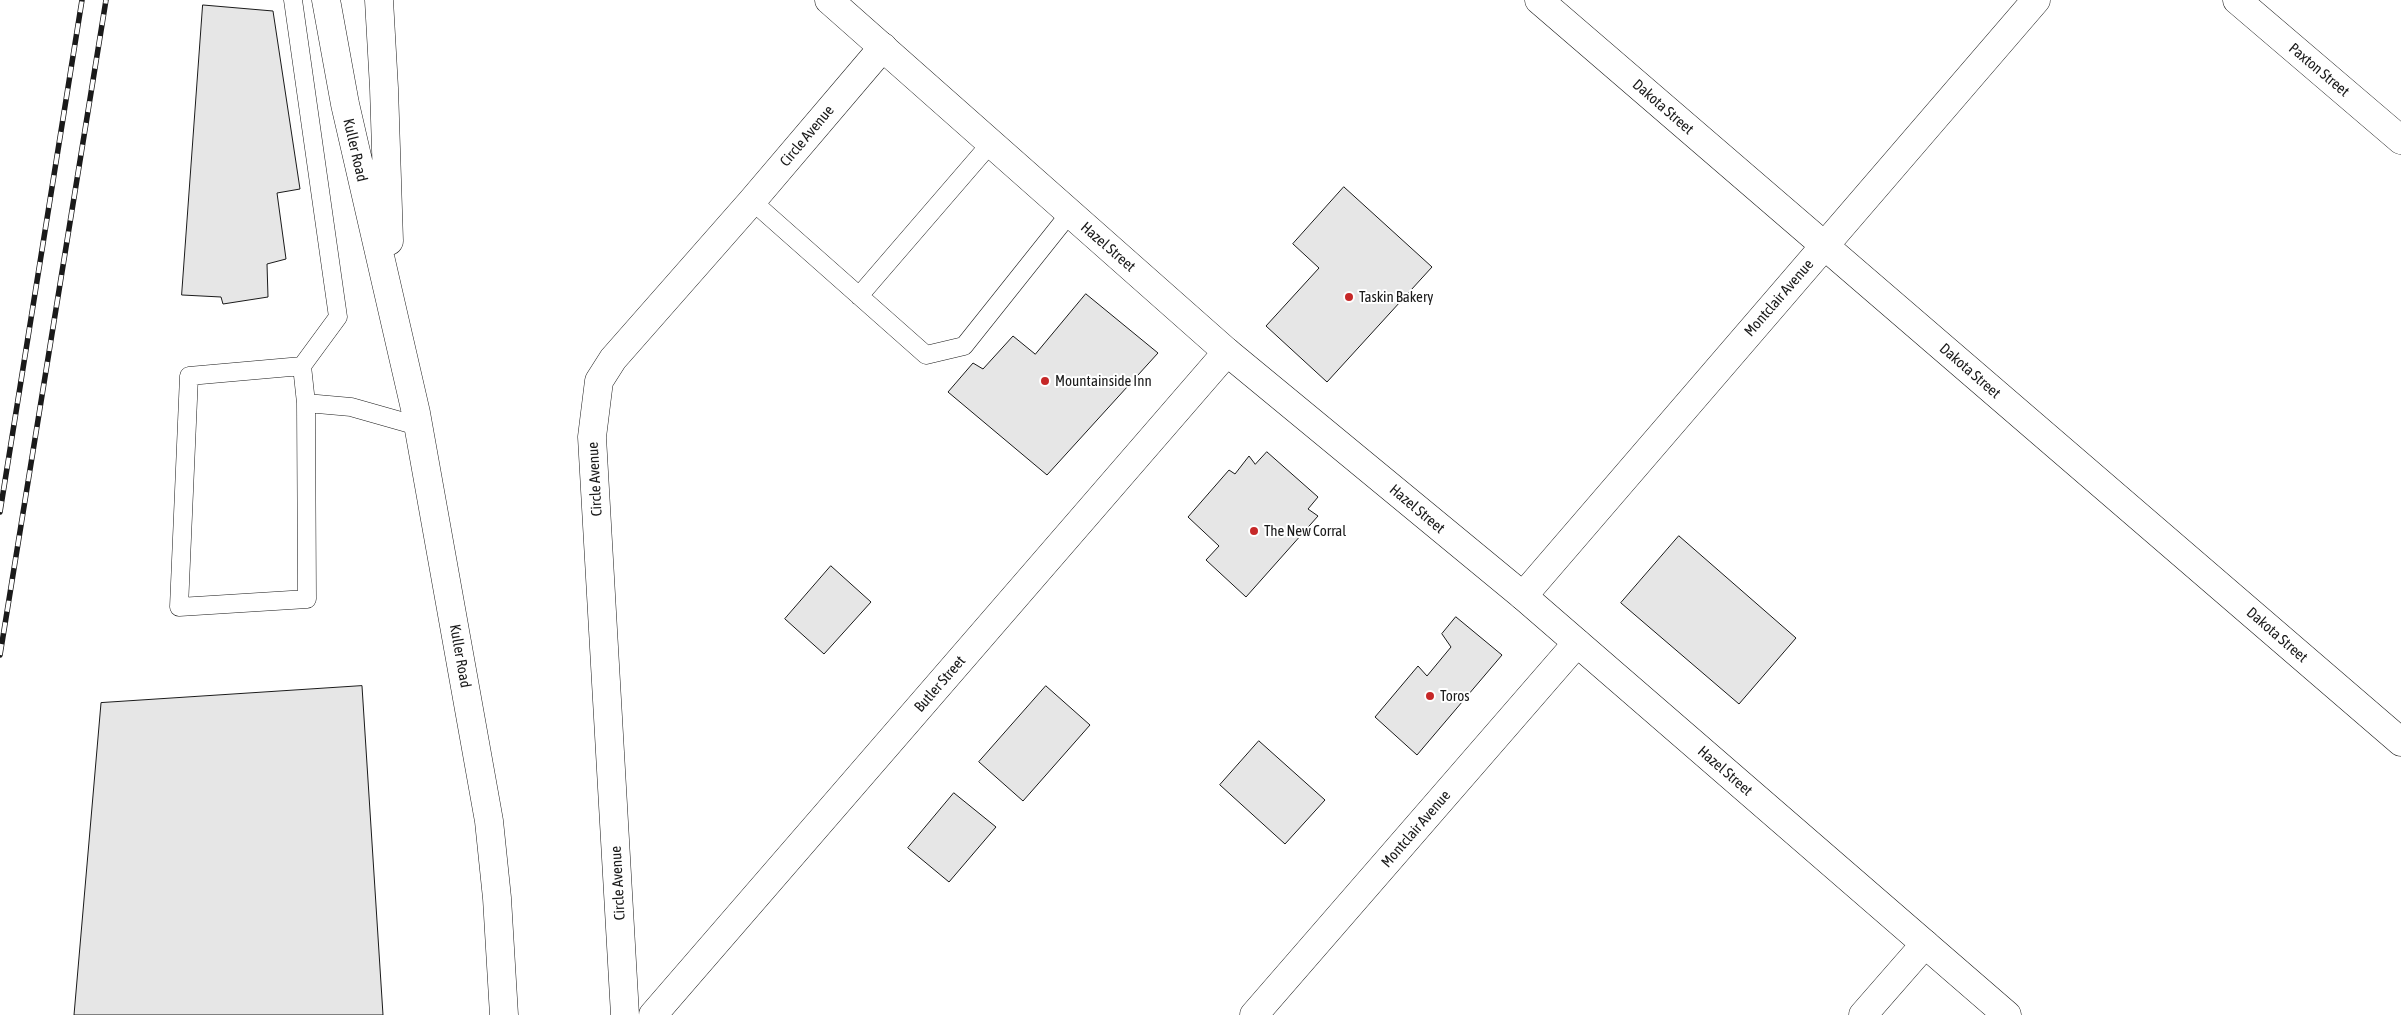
<!DOCTYPE html>
<style>
body{margin:0}
canvas{display:block;background:#fff}
</style>
<canvas width="2401" height="1015"></canvas>
<script>
const context = document.querySelector('canvas').getContext('2d');
context.lineJoin = 'round';
function paint(path, color) { context.fillStyle = color; context.fill(path, 'evenodd'); }
function trace(path, color, width, dash) { context.strokeStyle = color; context.lineWidth = width; context.lineCap = dash ? 'butt' : 'round'; context.setLineDash(dash || []); context.stroke(path); }
function label(font, color, halo, rows, align = 'center') {
  context.font = font + ' "Asap Condensed",sans-serif'; context.lineWidth = 4; context.setLineDash([]); context.textBaseline = 'middle'; context.strokeStyle = halo; context.fillStyle = color; for (const [text, x, y, turn = 0] of rows) {
    context.save(); context.translate(x, y); context.rotate((+turn || 0) * Math.PI / 180); context.textAlign = isNaN(turn) ? turn : align; if (halo) context.strokeText(text, 0, 0); context.fillText(text, 0, 0); context.restore();
  }
}
const building = new Path2D(`
 M 203,5 L 273,11 L 300,189 L 277,193 L 286,259 L 267,264 L 268,297 L 223,304 L 221,297 L 182,295 Z
 M 1344,187 L 1432,267 L 1327,382 L 1266,326 L 1319,268 L 1293,244 Z
 M 1086,294 L 1158,353 L 1047,475 L 948,392 L 973,363 L 983,369 L 1013,336 L 1035,354 Z
 M 1267,452 L 1318,497 L 1308,509 L 1318,516 L 1246,597 L 1206,560 L 1219,546 L 1188,517 L 1229,470 L 1235,474 L 1249,456 L 1255,464 Z
 M 1679,536 L 1796,638 L 1739,704 L 1621,603 Z
 M 831,566 L 871,602 L 824,654 L 785,619 Z
 M 1456,617 L 1502,655 L 1417,755 L 1375,717 L 1418,666 L 1427,676 L 1451,647 L 1442,634 Z
 M 362,686 L 383,1015 L 74,1015 L 101,703 Z
 M 1046,686 L 1090,725 L 1023,801 L 979,762 Z
 M 1259,741 L 1325,800 L 1285,844 L 1220,785 Z
 M 954,793 L 996,827 L 949,882 L 908,848 Z`);
paint(building, '#e6e6e6');
trace(building, '#1a1a1a', 1);
const service = new Path2D(`
 M 293,0 L 338,317 L 302,366 L 306,403 L 351,407 L 418,426
 M 752,201 L 926,355 L 964,346 L 1070,213
 M 859,296 L 991,143
 M 302,366 L 189,376 L 179,607 L 307,599 L 306,403`);
const minor = new Path2D(`
 M 326,0 L 345,104 L 416,413 L 489,821 L 497,898 L 504,1015
 M 379,0 L 384,88 L 389,241
 M 1539,0 L 2401,742
 M 2237,0 L 2401,140
 M 1523,596 L 2036,0
 M 625,1015 L 592,437 L 599,381 L 613,359 L 752,201 L 883,47
 M 653,1015 L 1227,352
 M 1254,1015 L 1577,643
 M 1863,1015 L 1925,944`);
const tertiary = new Path2D(`
 M 829,0 L 1227,352 L 1523,596 L 2007,1015`);
trace(service, '#1a1a1a', 19);
trace(minor, '#1a1a1a', 29);
trace(tertiary, '#1a1a1a', 29);
trace(service, '#fff', 18);
trace(minor, '#fff', 28);
trace(tertiary, '#fff', 28);
const rail = new Path2D(`
 M 0,512 L 82,0
 M 0,655 L 106,0`);
trace(rail, '#1a1a1a', 5.5);
trace(rail, '#fff', 4, [11]);
for (const [x, y, r, color] of [
 [1349,297,5,"#c62828"],
 [1045,381,5,"#c62828"],
 [1254,531,5,"#c62828"],
 [1430,696,5,"#c62828"]
]) { const dot = new Path2D(); dot.arc(x, y, r, 0, 2 * Math.PI); context.fillStyle = color; context.fill(dot); trace(dot, '#fff', 2); }
label('15px', '#1a1a1a', '#fff', [
 ["Paxton Street",2319,70,40],
 ["Dakota Street",1663,107,41],
 ["Circle Avenue",807,136,-50],
 ["Kuller Road",355,150,77],
 ["Hazel Street",1108,247,41],
 ["Montclair Avenue",1779,298,-49],
 ["Dakota Street",1970,371,41],
 ["Circle Avenue",595,479,-93],
 ["Hazel Street",1417,509,40],
 ["Dakota Street",2277,635,41],
 ["Kuller Road",460,656,80],
 ["Butler Street",940,684,-49],
 ["Hazel Street",1725,771,41],
 ["Montclair Avenue",1416,829,-49],
 ["Circle Avenue",618,883,-93]
]);
label('15px', '#1a1a1a', '#fff', [
 ["Taskin Bakery",1359,297],
 ["Mountainside Inn",1055,381],
 ["The New Corral",1264,531],
 ["Toros",1440,696]
], 'left');
</script>
